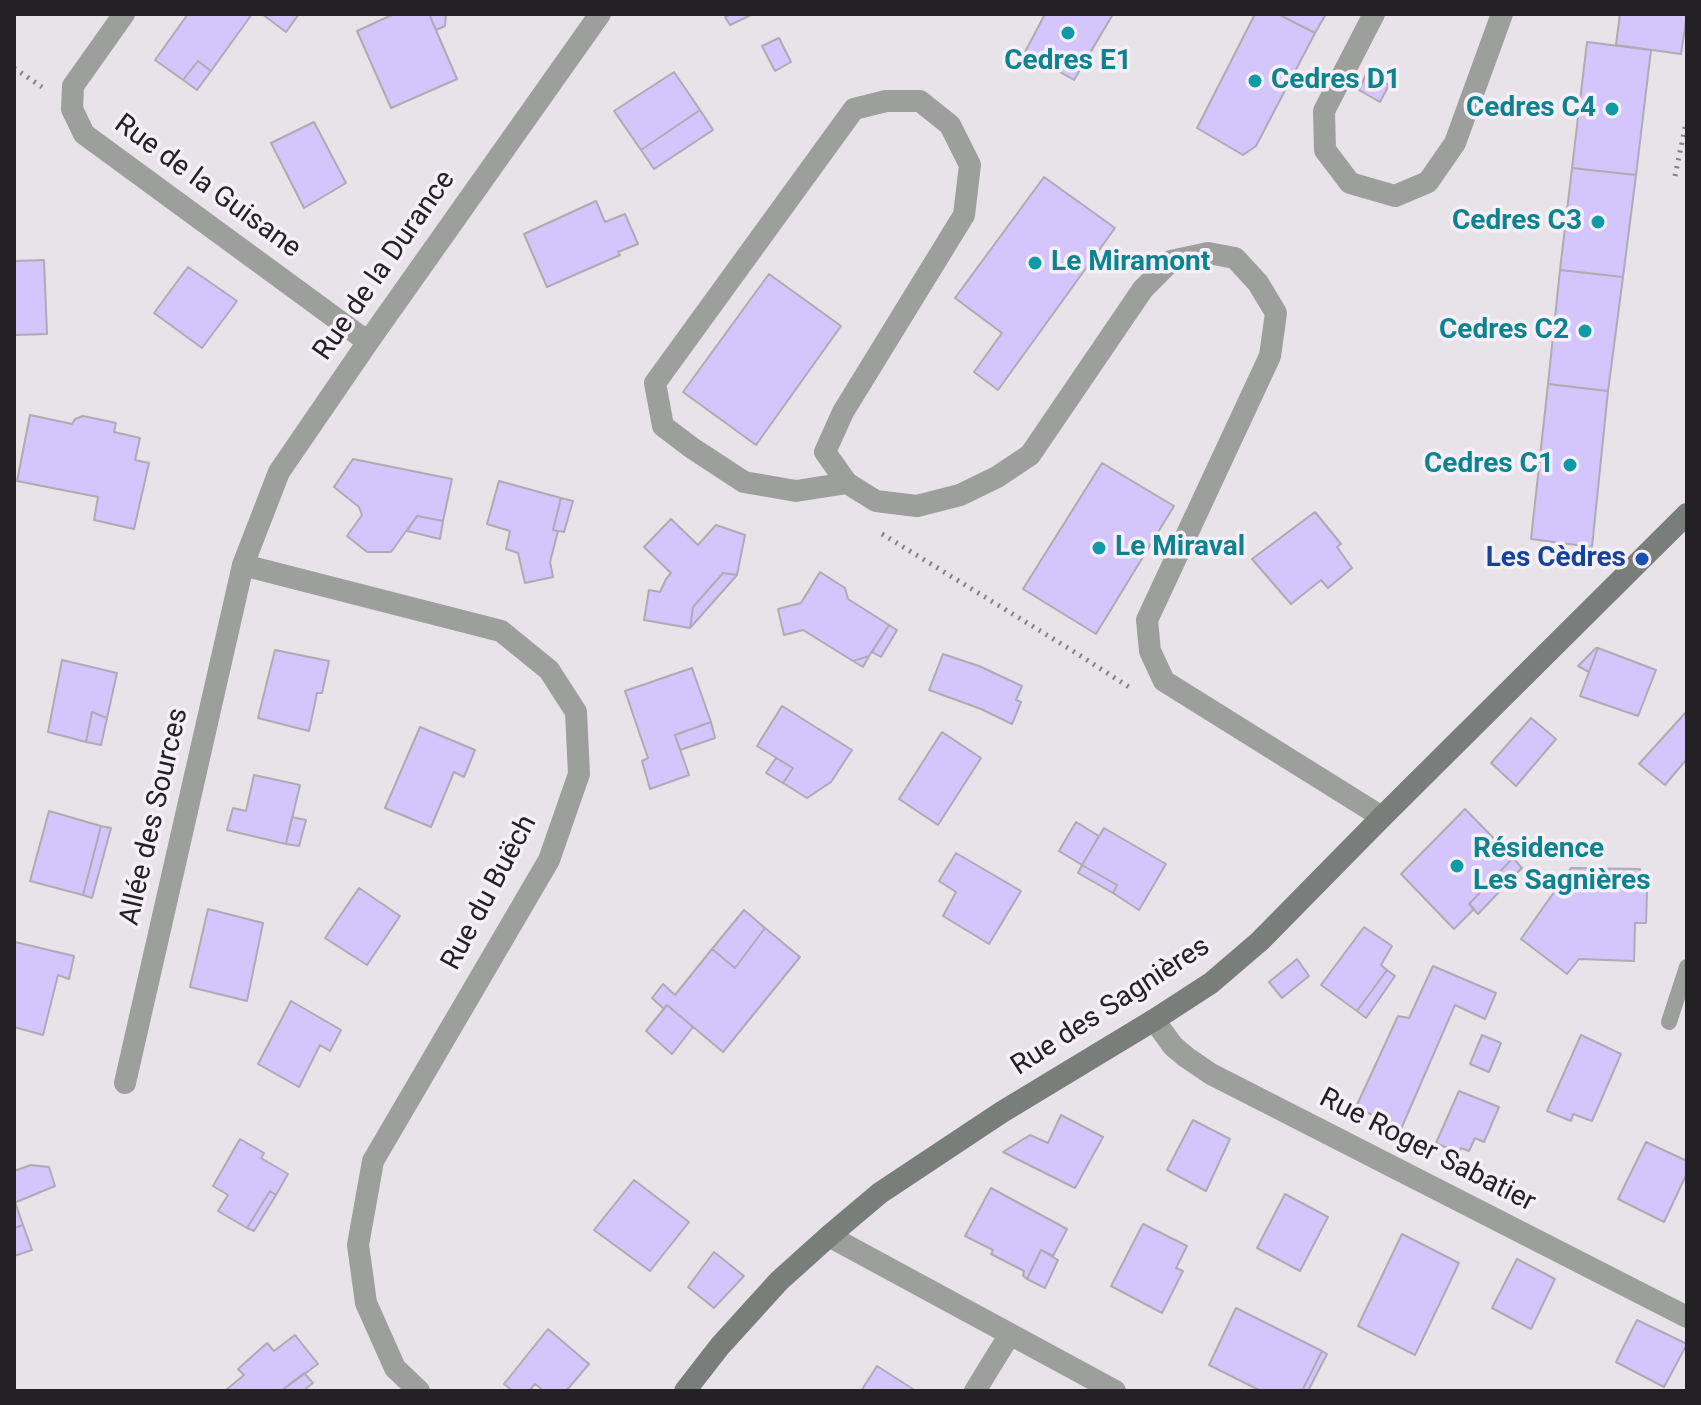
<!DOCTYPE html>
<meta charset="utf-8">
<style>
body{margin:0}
#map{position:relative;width:1701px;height:1405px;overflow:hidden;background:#e8e2e9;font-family:Roboto,sans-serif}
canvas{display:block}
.frame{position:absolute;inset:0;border:16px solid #232123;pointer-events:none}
</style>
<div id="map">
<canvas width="1701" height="1405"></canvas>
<div class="frame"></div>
</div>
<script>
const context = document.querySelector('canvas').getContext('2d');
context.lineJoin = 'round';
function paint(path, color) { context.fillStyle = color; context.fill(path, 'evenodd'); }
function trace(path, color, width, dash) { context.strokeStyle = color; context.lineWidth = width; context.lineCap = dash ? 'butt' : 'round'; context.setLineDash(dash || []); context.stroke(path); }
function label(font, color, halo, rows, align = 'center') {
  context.font = font + ' Roboto,sans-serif'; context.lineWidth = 7; context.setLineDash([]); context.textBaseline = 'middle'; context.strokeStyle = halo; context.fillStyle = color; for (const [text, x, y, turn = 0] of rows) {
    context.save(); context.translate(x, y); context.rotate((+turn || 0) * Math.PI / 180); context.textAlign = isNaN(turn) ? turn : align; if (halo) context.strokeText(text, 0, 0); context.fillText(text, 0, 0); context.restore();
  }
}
const building = new Path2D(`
 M 188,14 L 252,14 L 211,71 L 198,61 L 183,80 L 155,60 Z
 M 262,14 L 299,14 L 286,32 Z
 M 394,14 L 429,14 L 457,79 L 391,108 L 357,31 Z
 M 429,14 L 446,14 L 445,26 L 436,30 Z
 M 731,14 L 750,14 L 751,15 L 730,25 L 725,17 Z
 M 1045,14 L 1113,14 L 1074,80 L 1025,52 Z
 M 1255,14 L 1278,14 L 1315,33 L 1256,146 L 1243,155 L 1197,128 Z
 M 1278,14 L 1326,14 L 1315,33 Z
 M 1620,14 L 1687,14 L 1681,54 L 1616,45 Z
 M 779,38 L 791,62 L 775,71 L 762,46 Z
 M 1587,42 L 1651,50 L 1636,175 L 1572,168 Z
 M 198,61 L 211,71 L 197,90 L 183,80 Z
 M 674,72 L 700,110 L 641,150 L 614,111 Z
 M 1367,72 L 1389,85 L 1380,102 L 1359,90 Z
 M 700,110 L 713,130 L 654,169 L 641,150 Z
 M 314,122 L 346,183 L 304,208 L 271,143 Z
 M 1572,168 L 1636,175 L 1623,277 L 1560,270 Z
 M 1044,177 L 1115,228 L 998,390 L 974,372 L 1002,333 L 955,298 Z
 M 596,201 L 605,222 L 625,214 L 638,244 L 618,252 L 620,255 L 547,287 L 524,234 Z
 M 44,260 L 47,334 L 14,335 L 14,261 Z
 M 188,267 L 237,301 L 202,348 L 154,313 Z
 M 1560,270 L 1623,277 L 1608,391 L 1548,384 Z
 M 769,274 L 841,326 L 756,445 L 683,392 Z
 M 1548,384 L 1608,391 L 1592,547 L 1531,539 Z
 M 30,415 L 72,424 L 75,419 L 83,416 L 116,423 L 114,432 L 140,438 L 135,460 L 149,463 L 134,529 L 94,520 L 98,497 L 17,481 Z
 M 353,459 L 452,479 L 443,521 L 417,516 L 391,552 L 367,552 L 347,536 L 362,515 L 359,507 L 334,487 Z
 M 1102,463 L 1174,506 L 1096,634 L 1023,589 Z
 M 499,481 L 561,498 L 553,530 L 558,531 L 550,562 L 553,577 L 525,583 L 518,553 L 506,549 L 510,531 L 487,524 Z
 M 561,498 L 573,501 L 564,532 L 553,530 Z
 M 1315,512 L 1341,544 L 1337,547 L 1352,568 L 1328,588 L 1321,580 L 1291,604 L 1252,559 Z
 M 417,516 L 443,521 L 440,539 L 407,531 Z
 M 671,519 L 698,545 L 716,525 L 745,535 L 737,575 L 723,573 L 693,607 L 690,628 L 644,620 L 649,590 L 660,592 L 666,579 L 671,573 L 644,547 Z
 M 820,572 L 845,588 L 848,599 L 889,625 L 869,656 L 853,661 L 803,630 L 784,635 L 778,609 L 801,603 Z
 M 723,573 L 737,575 L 690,628 L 693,607 Z
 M 889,625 L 897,630 L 881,657 L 872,652 Z
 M 1596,648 L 1598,648 L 1589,672 L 1578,666 Z
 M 1598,648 L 1656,670 L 1638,716 L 1580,696 Z
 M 275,650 L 329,661 L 322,693 L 317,693 L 309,731 L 258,718 Z
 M 943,654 L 979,666 L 1022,686 L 1016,700 L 1021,702 L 1012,724 L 981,709 L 929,690 Z
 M 869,656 L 863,667 L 853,661 Z
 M 62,660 L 117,673 L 107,718 L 92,712 L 86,742 L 48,732 Z
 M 692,668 L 711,722 L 675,735 L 689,775 L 650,789 L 642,761 L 648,758 L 625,691 Z
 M 782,706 L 852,750 L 831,782 L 807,798 L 783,783 L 793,768 L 757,746 Z
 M 1687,711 L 1687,762 L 1685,761 L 1665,785 L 1639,764 Z
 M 92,712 L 107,718 L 101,745 L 86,742 Z
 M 1531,718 L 1556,739 L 1516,786 L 1491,763 Z
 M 711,722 L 715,738 L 680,750 L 675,735 Z
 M 420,727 L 475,750 L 464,777 L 454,772 L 431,827 L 385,808 Z
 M 942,732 L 981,758 L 938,825 L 899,799 Z
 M 776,758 L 793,768 L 783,783 L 766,773 Z
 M 254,775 L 300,785 L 286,844 L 227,830 L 233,808 L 246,811 Z
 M 1465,809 L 1513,858 L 1469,904 L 1474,909 L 1454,929 L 1401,874 Z
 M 49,811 L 101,826 L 83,895 L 30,881 Z
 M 292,817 L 306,820 L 299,846 L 286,844 Z
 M 1076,822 L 1099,836 L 1082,865 L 1059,851 Z
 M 101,826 L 111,828 L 92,898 L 83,895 Z
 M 1104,828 L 1166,864 L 1139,910 L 1113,893 L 1117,885 L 1082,865 Z
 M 956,853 L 1021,891 L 989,944 L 943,916 L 956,892 L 939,881 Z
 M 1513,858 L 1522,868 L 1478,914 L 1469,904 Z
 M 1082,865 L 1117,885 L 1113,893 L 1078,873 Z
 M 1571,868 L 1640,869 L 1639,891 L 1647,891 L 1646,923 L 1635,923 L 1634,961 L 1579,959 L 1567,974 L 1521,939 Z
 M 359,888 L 400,916 L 367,965 L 325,938 Z
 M 208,909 L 263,923 L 247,1001 L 190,987 Z
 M 744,910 L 765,928 L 735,968 L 712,949 Z
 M 1364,927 L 1392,946 L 1381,965 L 1387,970 L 1357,1011 L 1321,985 Z
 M 765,928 L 800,957 L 723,1052 L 667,1005 L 664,1009 L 652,998 L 663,984 L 675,995 L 712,949 L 735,968 Z
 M 15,942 L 74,956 L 69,979 L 58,975 L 43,1035 L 14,1027 Z
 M 1297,959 L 1309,976 L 1282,998 L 1269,982 Z
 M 1433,966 L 1496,993 L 1485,1019 L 1455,1005 L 1401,1129 L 1356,1107 L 1398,1016 L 1409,1018 Z
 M 1387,970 L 1395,976 L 1366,1018 L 1357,1011 Z
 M 291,1001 L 341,1030 L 330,1051 L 320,1045 L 299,1087 L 258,1064 Z
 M 667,1005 L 693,1027 L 672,1054 L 646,1031 Z
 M 1482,1035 L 1501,1043 L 1489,1072 L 1470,1064 Z
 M 1581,1035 L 1621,1054 L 1592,1121 L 1573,1114 L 1571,1121 L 1547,1111 Z
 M 1459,1091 L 1499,1107 L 1484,1142 L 1475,1138 L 1469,1151 L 1461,1148 L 1459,1153 L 1436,1143 Z
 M 1061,1115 L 1103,1137 L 1075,1188 L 1003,1152 L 1030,1135 L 1048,1143 Z
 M 1193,1120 L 1230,1139 L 1206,1191 L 1167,1170 Z
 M 240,1139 L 264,1153 L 261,1158 L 288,1174 L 276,1195 L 270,1191 L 247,1228 L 218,1211 L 228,1195 L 213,1186 Z
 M 1646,1142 L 1687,1161 L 1687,1173 L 1664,1222 L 1618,1199 Z
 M 31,1165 L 49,1167 L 55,1186 L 14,1203 L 14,1171 Z
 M 634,1180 L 689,1222 L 650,1271 L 594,1230 Z
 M 991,1188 L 1067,1229 L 1053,1256 L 1041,1250 L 1027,1279 L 1023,1276 L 1024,1271 L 991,1254 L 993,1250 L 965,1236 Z
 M 270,1191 L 276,1195 L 254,1231 L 247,1228 Z
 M 1285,1194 L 1328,1217 L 1300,1271 L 1257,1248 Z
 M 15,1202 L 23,1225 L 14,1228 L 14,1203 Z
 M 1143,1224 L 1187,1246 L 1176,1268 L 1183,1271 L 1162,1313 L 1111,1286 Z
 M 23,1225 L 32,1250 L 14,1256 L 14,1228 Z
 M 1402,1234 L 1459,1263 L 1415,1355 L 1358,1326 Z
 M 1041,1250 L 1058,1260 L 1045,1288 L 1027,1279 Z
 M 714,1252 L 744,1276 L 714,1308 L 688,1287 Z
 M 1517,1259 L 1555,1279 L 1531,1329 L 1492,1308 Z
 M 1236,1308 L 1322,1351 L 1302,1391 L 1261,1391 L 1209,1365 Z
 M 1637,1320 L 1687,1344 L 1664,1387 L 1616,1362 Z
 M 548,1329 L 589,1364 L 566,1391 L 544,1391 L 535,1384 L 529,1391 L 513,1391 L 504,1384 Z
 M 295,1335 L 318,1364 L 281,1391 L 226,1390 L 244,1375 L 238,1369 L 267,1343 L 274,1351 Z
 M 1322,1351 L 1327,1354 L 1308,1391 L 1302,1391 Z
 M 877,1366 L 916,1391 L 861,1391 Z
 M 304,1373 L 313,1383 L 303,1391 L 281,1391 Z`);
paint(building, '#d5c5fd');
trace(building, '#aeabb3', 2);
trace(new Path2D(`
 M 14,68 L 42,87
 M 1675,176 L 1686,123
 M 882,534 L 1073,651 L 1132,689`), '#848085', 5, [2, 6]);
trace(new Path2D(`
 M 1669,1022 L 1687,967`), '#9c9f9c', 16);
trace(new Path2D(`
 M 124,14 L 73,86 L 72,109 L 84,134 L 368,342
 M 1374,14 L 1324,111 L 1325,150 L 1350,183 L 1395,196 L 1428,182 L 1455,143 L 1502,14
 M 847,483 L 796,491 L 744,482 L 692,448 L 663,426 L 655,383 L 854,109 L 886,101 L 920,101 L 950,125 L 970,165 L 964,215 L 843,412 L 825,452 L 847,483 L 876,501 L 917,506 L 960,495 L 997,477 L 1030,455 L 1143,289 L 1171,261 L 1208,253 L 1235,258 L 1258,283 L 1276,313 L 1270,356 L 1147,620 L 1150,651 L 1164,681 L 1382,817
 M 243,565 L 501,631 L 549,670 L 576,712 L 579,774 L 549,860 L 373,1161 L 358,1245 L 366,1303 L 395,1368 L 419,1391
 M 1154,1020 L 1173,1046 L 1186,1057 L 1211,1074 L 1687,1317
 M 125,1083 L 243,565 L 279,472 L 368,342 L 600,14
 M 829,1236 L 1115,1391
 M 975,1391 L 1010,1334`), '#9c9f9c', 22);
trace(new Path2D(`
 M 685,1391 L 720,1346 L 779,1281 L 829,1236 L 880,1193 L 1002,1112 L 1154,1020 L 1211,983 L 1260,941 L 1382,817 L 1687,514`), '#7a7e7a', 22);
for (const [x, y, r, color] of [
 [1068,33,8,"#0f9aa8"],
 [1255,81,8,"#0f9aa8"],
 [1612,109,8,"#0f9aa8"],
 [1598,222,8,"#0f9aa8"],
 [1035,263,8,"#0f9aa8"],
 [1585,331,8,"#0f9aa8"],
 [1570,465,8,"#0f9aa8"],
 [1099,548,8,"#0f9aa8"],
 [1642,559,8,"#1a4fb4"],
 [1457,866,8,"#0f9aa8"]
]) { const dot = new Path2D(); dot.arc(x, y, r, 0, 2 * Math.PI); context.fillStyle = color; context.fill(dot); trace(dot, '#f5eff7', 3); }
label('bold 28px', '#0d838f', '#f5eff7', [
 ["Cedres E1",1068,62,"center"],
 ["Cedres D1",1271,81],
 ["Cedres C4",1596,109,"right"],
 ["Cedres C3",1582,222,"right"],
 ["Le Miramont",1051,263],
 ["Cedres C2",1569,331,"right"],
 ["Cedres C1",1554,465,"right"],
 ["Le Miraval",1115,548],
 ["Résidence",1473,850],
 ["Les Sagnières",1473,882]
], 'left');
label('28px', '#232123', '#f5eff7', [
 ["Rue de la Guisane",207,187,36],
 ["Rue de la Durance",385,266,-55],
 ["Allée des Sources",155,817,-77],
 ["Rue du Buëch",490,893,-62],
 ["Rue des Sagnières",1111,1007,-33],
 ["Rue Roger Sabatier",1427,1151,27]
]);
label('bold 28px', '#164399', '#f5eff7', [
 ["Les Cèdres",1626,559]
], 'right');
</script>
